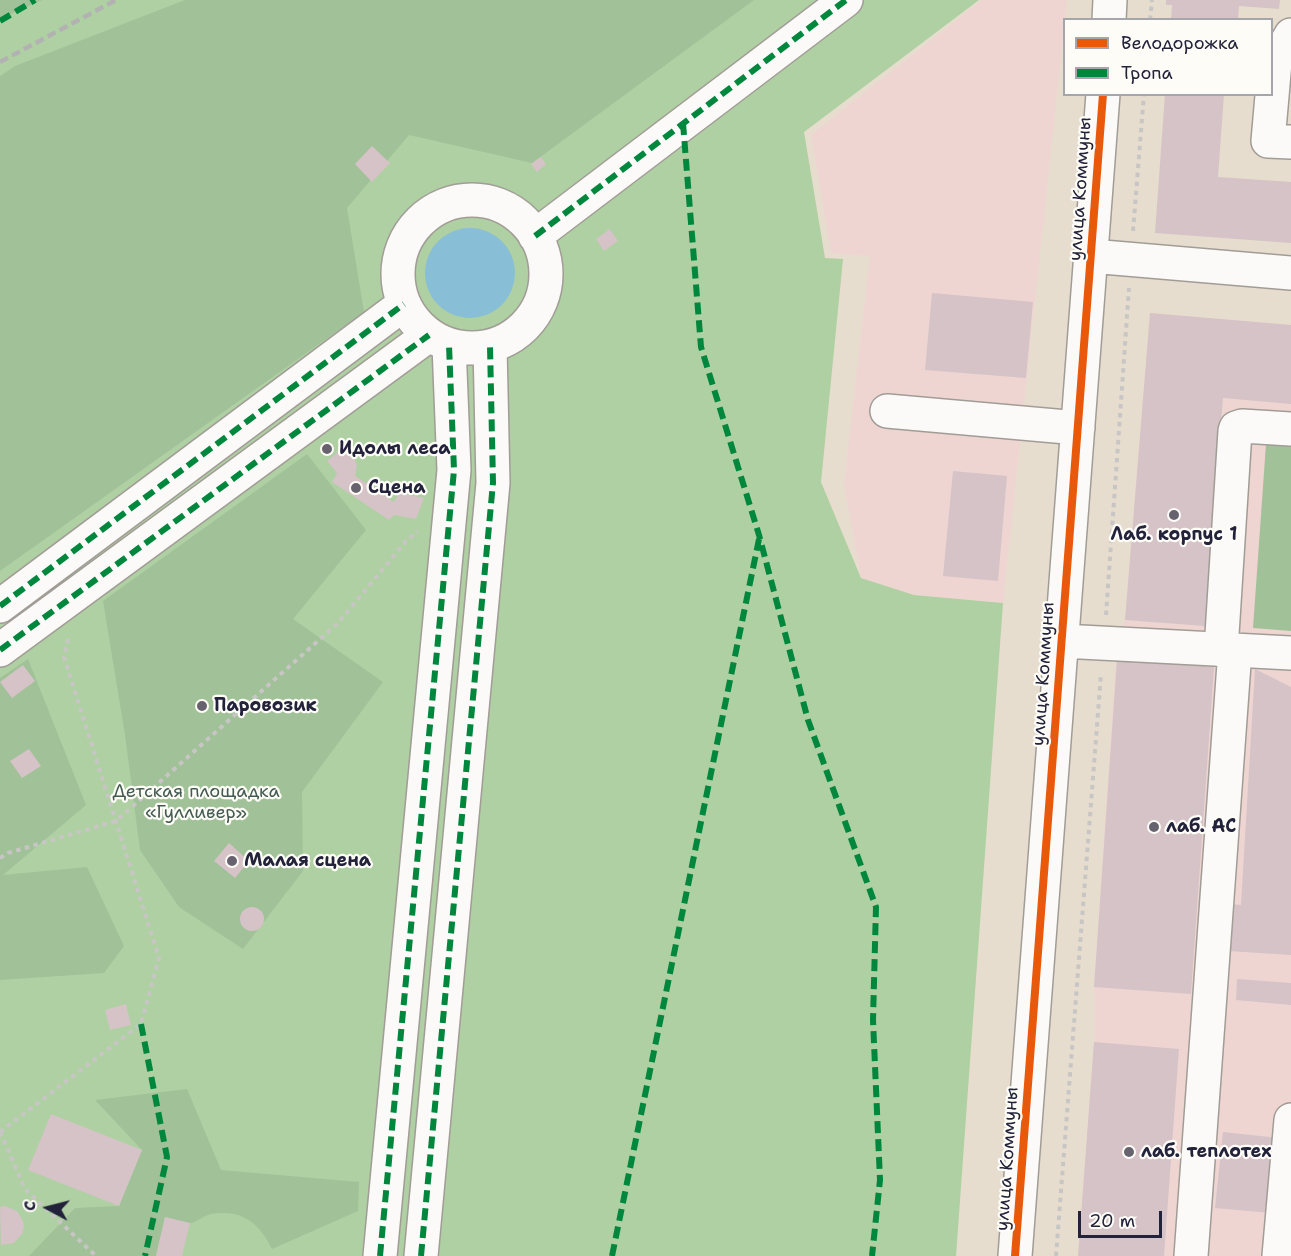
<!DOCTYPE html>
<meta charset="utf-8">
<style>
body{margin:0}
#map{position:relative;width:1291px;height:1256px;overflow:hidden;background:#e6ddce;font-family:"Shantell Sans",sans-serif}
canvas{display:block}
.legend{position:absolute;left:1063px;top:18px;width:210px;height:78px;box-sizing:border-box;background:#fdfcf7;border:2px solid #a5a5ac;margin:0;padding:8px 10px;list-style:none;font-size:18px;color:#22223b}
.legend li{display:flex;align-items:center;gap:12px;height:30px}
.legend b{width:30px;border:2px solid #a5a5ac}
.north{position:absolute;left:18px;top:1178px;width:60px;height:60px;-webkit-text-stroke:4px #fdfcf7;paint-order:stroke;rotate:277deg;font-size:16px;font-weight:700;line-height:24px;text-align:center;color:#22223b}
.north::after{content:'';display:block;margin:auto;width:21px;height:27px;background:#22223b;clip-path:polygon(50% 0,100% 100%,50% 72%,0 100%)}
.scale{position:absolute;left:1078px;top:1211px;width:84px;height:27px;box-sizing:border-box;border:3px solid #22223b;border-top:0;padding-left:8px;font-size:18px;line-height:21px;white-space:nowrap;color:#22223b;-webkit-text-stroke:4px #fdfcf7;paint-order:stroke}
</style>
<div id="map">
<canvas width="1291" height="1256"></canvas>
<ul class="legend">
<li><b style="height:8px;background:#e8590c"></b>Велодорожка</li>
<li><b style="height:8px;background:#00873e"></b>Тропа</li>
</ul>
<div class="north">С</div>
<div class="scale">20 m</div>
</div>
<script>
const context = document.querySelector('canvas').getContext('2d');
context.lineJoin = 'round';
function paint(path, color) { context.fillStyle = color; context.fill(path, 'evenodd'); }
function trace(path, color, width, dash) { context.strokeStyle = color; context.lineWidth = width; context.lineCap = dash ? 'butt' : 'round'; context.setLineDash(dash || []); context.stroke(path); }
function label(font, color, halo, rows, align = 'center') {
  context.font = font + ' "Shantell Sans",sans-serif'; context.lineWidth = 4.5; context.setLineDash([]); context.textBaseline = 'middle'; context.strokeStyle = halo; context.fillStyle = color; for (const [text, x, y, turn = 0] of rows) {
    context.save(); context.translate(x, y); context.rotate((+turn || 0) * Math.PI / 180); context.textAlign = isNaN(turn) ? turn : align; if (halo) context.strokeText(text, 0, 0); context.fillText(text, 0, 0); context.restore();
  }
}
paint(new Path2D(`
 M 982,0 L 1067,0 L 1003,603 L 914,595 L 861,578 L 844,484 L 870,256 L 831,253 L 811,135 Z
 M 1150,313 L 1291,325 L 1291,1256 L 1078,1256 L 1094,1042 L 1094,987 L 1117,645 L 1125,620 Z`), '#efd5d1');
paint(new Path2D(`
 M 0,0 L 979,0 L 804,132 L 825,258 L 843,259 L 821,482 L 861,578 L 914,595 L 1003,603 L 956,1256 L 0,1256 Z`), '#afd0a2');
paint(new Path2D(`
 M 0,0 L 42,0 L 0,19 Z
 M 185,0 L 754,0 L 532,163 L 409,135 L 347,208 L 364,312 L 0,571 L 0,76 L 15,66 Z
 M 1266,444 L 1291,446 L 1291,631 L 1253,628 Z
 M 307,454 L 366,530 L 293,619 L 383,682 L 302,792 L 303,871 L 243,949 L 179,907 L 140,850 L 125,735 L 103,601 Z
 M 28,659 L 86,805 L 3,875 L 87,867 L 124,946 L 104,973 L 0,980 L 0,678 Z
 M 187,1089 L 221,1170 L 359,1182 L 358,1211 L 272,1249 C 259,1222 241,1209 211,1214 C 203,1216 196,1223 189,1223 C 182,1223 173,1219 165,1217 L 156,1256 L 29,1256 L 75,1208 L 119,1206 L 142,1150 L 95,1100 Z`), '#a1c199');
paint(new Path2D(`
 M425 273a45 45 0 1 1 90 0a45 45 0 1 1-90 0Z`), '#88bfd7');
paint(new Path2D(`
 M 1166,0 L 1280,0 L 1279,9 L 1239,6 L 1238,20 L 1171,20 L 1172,5 L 1166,5 Z
 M 1165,94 L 1224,94 L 1218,177 L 1291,182 L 1291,243 L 1155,233 Z
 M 372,146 L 390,163 L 372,182 L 355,164 Z
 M 541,157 L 546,164 L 537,172 L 531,164 Z
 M 610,229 L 618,241 L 604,251 L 596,239 Z
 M 932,293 L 1033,302 L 1026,378 L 925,370 Z
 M 1150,313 L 1291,325 L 1291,404 L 1223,398 L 1205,626 L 1125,620 Z
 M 345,446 L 357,464 L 355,476 L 394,502 L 399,493 L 424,498 L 416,519 L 394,515 L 389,520 L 332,482 L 337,473 L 327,461 Z
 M 953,471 L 1007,476 L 998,581 L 943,576 Z
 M 1117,659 L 1214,667 L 1191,994 L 1094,987 Z
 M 23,665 L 35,681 L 12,698 L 0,682 Z
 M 1255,669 L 1291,687 L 1291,955 L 1228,951 L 1231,904 L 1241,905 Z
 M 29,749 L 41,766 L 22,778 L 10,761 Z
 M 229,843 L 249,861 L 235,878 L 214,861 Z
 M240 919a12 12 0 1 1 24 0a12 12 0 1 1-24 0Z
 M 1237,979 L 1291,983 L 1291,1005 L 1236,1000 Z
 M 126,1004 L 131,1025 L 110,1030 L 105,1010 Z
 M 1094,1042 L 1179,1049 L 1164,1256 L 1078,1256 Z
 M 51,1114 L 142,1150 L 119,1206 L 28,1170 Z
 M 1223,1132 L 1279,1138 L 1271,1213 L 1215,1208 Z
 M 5,1206 L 17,1211 L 23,1221 L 24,1227 L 22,1234 L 14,1243 L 1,1245 L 0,1207 Z
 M 165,1217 L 190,1223 L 182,1256 L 156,1256 Z`), '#d5c3c7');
const minor = new Path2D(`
 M 1109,20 L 1110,0
 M 1291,35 L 1275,62 L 1268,141 L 1291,142
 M398 274a74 74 0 1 1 148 0a74 74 0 1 1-148 0Z
 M 535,236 L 846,0
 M 1091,256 L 1291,273
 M 887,411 L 1078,428
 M 0,606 L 404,304
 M 1062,641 L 1291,653
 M 0,650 L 429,335
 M 1221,650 L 1235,431 L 1236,428 L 1242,426 L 1291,429
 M 380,1256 L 454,470 L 449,345
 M 421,1256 L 493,483 L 490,346
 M 1015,1256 L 1103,94
 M 1191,1256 L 1235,650
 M 1279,1256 L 1291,1120`);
trace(minor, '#a19c96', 36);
trace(new Path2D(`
 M 1150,20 L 1152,0
 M 1133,231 L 1144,94
 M 1106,615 L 1129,288
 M 0,858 L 8,853 L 116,821 L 338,623 L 406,541 L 418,531
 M 0,1132 L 141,1024 L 159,958 L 64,657 L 68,638
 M 0,1132 L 25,1189 L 96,1256
 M 1056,1256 L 1101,674`), '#c8c6c5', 4, [4.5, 4.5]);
trace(minor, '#fbfaf8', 33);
trace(new Path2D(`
 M 0,62 L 116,0`), '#b3b2b3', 4.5, [9, 4.5]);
trace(new Path2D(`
 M 0,21 L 35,0
 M 683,123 L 701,347 L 759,535 L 808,720 L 876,907 L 873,1020 L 880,1180 L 872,1256
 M 535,236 L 846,0
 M 0,606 L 404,304
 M 0,650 L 429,335
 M 141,1024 L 167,1157 L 145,1256
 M 380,1256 L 454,470 L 449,345
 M 421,1256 L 493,483 L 490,346
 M 612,1256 L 759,539`), '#00873e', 6, [12, 6]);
trace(new Path2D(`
 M 1015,1256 L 1103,94`), '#e8590c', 8);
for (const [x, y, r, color] of [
 [327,449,6,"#67636e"],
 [356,488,6,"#67636e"],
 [1174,515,6,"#67636e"],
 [202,706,6,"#67636e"],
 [1154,827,6,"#67636e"],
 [232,861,6,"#67636e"],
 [1129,1152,6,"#67636e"]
]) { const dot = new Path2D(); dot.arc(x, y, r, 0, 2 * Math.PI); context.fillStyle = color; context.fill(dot); trace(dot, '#fdfcf7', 2); }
label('18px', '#22223b', '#fdfcf7', [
 ["улица Коммуны",1081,189,-86],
 ["улица Коммуны",1044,674,-86],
 ["улица Коммуны",1008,1159,-86]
]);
label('bold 18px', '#22223b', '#fdfcf7', [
 ["Идолы леса",339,449],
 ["Сцена",368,488],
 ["Лаб. корпус 1",1174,535,"center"],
 ["Паровозик",214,706],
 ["лаб. АС",1166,827],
 ["Малая сцена",244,861],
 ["лаб. теплотех",1141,1152]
], 'left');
label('18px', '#445b52', '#fdfcf7', [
 ["Детская площадка",196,792],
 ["«Гулливер»",196,813]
]);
</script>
